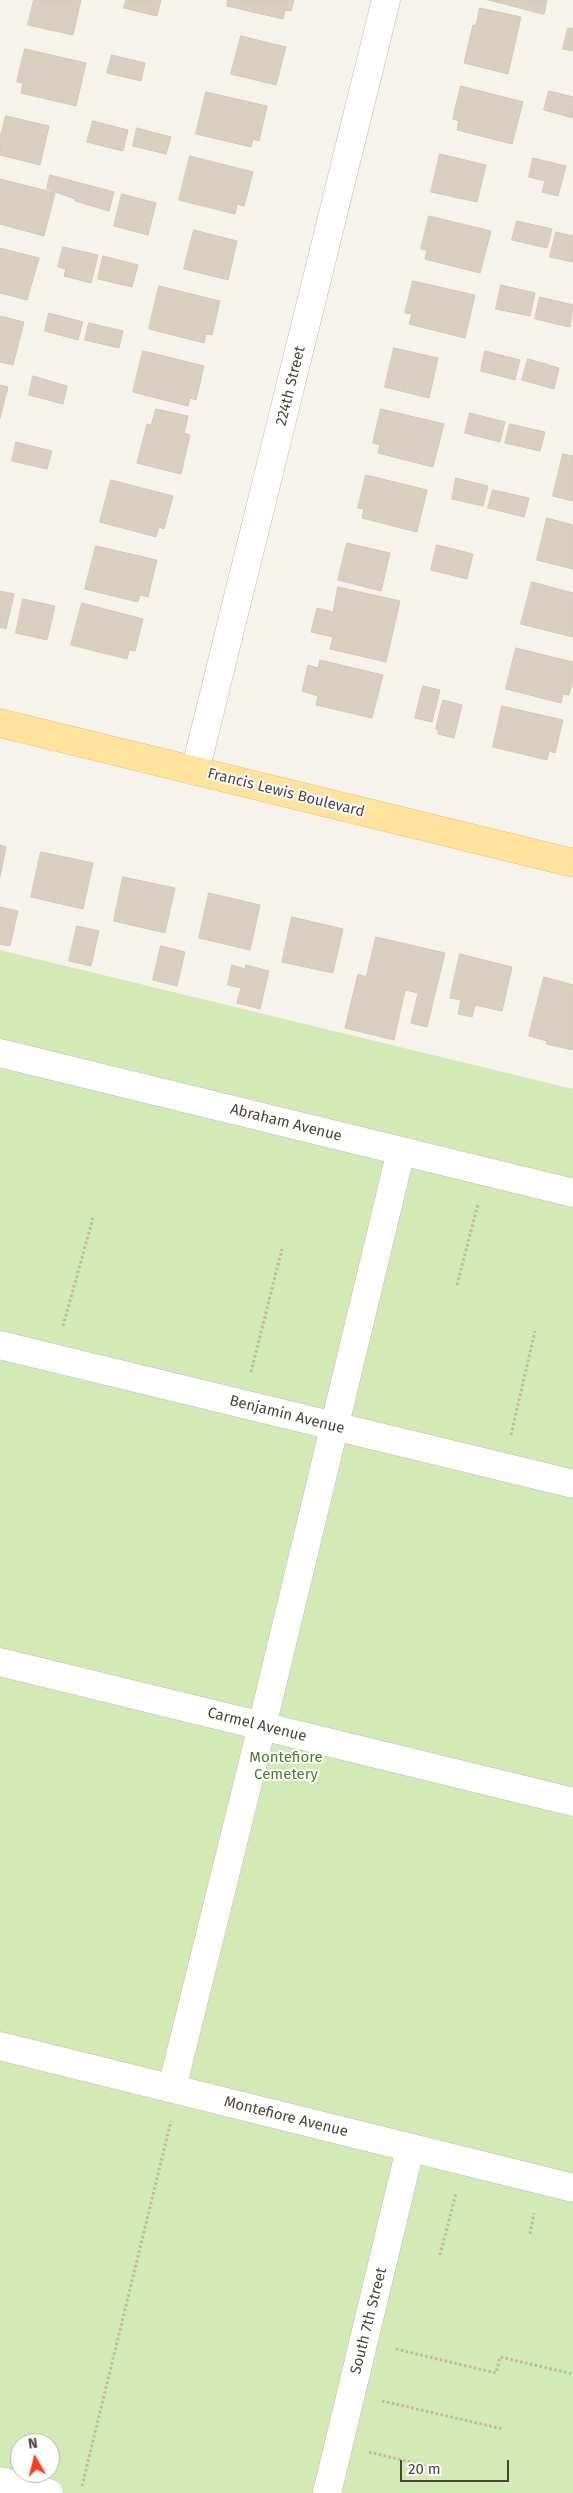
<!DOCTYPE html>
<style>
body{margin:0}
#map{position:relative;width:573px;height:2493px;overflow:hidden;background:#f6f3ec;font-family:"Fira Sans",sans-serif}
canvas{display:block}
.north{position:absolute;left:10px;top:2433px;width:50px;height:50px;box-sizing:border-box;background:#fff;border:1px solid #b7b4b0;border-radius:50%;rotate:352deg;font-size:14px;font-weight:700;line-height:20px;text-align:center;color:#4b4439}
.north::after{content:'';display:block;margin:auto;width:18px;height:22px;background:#fc3f1d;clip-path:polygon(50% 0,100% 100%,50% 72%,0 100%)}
.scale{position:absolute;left:400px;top:2460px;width:109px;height:22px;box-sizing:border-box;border:2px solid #4b4439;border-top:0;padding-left:6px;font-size:15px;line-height:18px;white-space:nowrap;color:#4b4439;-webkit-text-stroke:4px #fff;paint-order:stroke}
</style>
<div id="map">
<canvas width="573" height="2493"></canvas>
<div class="north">N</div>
<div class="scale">20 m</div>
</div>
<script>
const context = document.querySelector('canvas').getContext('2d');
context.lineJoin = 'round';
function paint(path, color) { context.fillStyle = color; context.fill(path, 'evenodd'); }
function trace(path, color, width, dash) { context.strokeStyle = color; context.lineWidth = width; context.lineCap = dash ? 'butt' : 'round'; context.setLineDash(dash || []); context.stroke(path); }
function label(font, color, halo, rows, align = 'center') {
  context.font = font + ' "Fira Sans",sans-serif'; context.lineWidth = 4; context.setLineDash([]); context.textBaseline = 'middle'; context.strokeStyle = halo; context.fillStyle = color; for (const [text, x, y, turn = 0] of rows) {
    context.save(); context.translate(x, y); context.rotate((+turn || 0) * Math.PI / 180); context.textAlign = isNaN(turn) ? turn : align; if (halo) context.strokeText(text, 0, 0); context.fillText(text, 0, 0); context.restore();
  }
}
paint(new Path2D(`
 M 0,950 L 573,1089 L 573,2493 L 0,2493 ZM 20,2443 L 50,2443 L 50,2473 L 20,2473 Z`), '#d2eab5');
const building = new Path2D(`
 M 34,0 L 81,0 L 73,35 L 28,25 Z
 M 126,0 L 161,0 L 157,16 L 124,8 Z
 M 228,0 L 294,0 L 291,11 L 285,10 L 283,19 L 227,6 Z
 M 489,0 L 547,0 L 544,14 Z
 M 480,8 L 521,17 L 508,74 L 464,63 L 473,25 L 476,25 Z
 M 568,28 L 573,29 L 573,51 L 563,49 Z
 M 241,36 L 286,47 L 276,85 L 231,74 Z
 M 25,49 L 86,63 L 76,106 L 21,93 L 23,83 L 17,82 Z
 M 112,55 L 145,63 L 141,81 L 107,73 Z
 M 461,86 L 523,102 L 512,144 L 457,130 L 459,121 L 453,119 Z
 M 549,91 L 573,97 L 573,118 L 544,110 Z
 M 206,92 L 267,106 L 259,141 L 253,139 L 251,147 L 196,134 Z
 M 6,116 L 49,126 L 40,165 L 0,155 L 0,138 Z
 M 93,121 L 128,130 L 123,151 L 87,142 Z
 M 137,128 L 171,137 L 166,154 L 133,146 Z
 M 440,154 L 486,165 L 477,202 L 431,192 Z
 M 190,156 L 253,172 L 244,206 L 237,204 L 235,214 L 179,200 Z
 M 533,158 L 566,166 L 558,196 L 542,192 L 545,181 L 529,177 Z
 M 50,175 L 114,192 L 109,211 L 75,201 L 75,199 L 47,189 Z
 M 0,179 L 55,193 L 44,236 L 0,224 Z
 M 122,194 L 156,203 L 148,235 L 114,226 Z
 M 429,216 L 491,231 L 480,273 L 425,259 L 427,250 L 421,249 Z
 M 517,221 L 552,229 L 547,248 L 512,240 Z
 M 194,230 L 237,241 L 228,280 L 184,269 Z
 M 556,232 L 573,236 L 573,262 L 550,257 Z
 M 63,247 L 98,255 L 91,283 L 64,276 L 66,269 L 58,267 Z
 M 0,248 L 39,258 L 27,300 L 0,293 Z
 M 103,256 L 138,265 L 132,287 L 98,279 Z
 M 413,281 L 475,295 L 465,338 L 409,324 L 412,314 L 405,313 Z
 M 501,285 L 535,293 L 530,316 L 496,309 Z
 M 159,286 L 220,301 L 212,335 L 206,334 L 204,343 L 149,329 Z
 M 540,297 L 573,305 L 570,327 L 535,319 Z
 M 49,313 L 83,322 L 78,340 L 45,331 Z
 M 0,316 L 24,322 L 13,365 L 0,362 Z
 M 89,323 L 123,331 L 119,348 L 85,340 Z
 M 394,348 L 438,358 L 429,398 L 385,387 Z
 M 143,351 L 204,366 L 196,400 L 190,398 L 188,406 L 133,392 Z
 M 485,351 L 520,360 L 515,380 L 481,371 Z
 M 528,359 L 559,368 L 554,389 L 522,380 Z
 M 33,376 L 67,386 L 63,404 L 29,395 Z
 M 0,385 L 8,387 L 0,418 Z
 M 156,409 L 188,416 L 184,433 L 190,435 L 181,474 L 137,463 L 147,424 L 151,425 Z
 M 381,409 L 444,424 L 433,467 L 378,453 L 380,445 L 373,443 Z
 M 470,413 L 505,422 L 500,442 L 465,433 Z
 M 510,424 L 545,432 L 540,451 L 505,443 Z
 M 16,442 L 52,451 L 47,469 L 12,461 Z
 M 563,454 L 573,456 L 573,501 L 553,496 Z
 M 366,475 L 427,490 L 417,532 L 362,518 L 364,509 L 358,508 Z
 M 456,478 L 488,486 L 483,506 L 452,499 Z
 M 111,480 L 173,496 L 164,529 L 159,527 L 156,537 L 100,522 Z
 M 493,490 L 529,498 L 524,517 L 488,508 Z
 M 547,518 L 573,525 L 573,569 L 537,560 Z
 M 347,543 L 390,553 L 381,591 L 338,580 Z
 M 437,545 L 473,554 L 467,579 L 431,570 Z
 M 96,546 L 157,560 L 148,597 L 140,595 L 138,602 L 85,589 Z
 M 532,582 L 573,593 L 573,637 L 521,624 Z
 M 338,587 L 400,601 L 386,662 L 330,649 L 333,637 L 311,632 L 317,608 L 333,612 Z
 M 0,591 L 14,594 L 6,629 L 0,627 Z
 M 23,599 L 55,606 L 47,640 L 16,633 Z
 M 82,603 L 143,619 L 135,651 L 129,650 L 127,659 L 71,645 Z
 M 516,648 L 573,662 L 573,680 L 569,695 L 563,694 L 561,703 L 506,689 Z
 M 320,660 L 383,675 L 372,718 L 316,705 L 318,696 L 302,691 L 308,665 L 318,668 Z
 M 423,686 L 440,690 L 432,722 L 415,718 Z
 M 443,700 L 462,705 L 454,738 L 438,734 L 438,729 L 436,729 Z
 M 502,706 L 563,720 L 555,753 L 549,751 L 547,760 L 493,747 Z
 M 0,845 L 6,847 L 0,877 Z
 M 41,852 L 93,863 L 83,909 L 31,897 Z
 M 123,877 L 175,888 L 165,933 L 114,921 Z
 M 209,893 L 260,905 L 250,950 L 199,938 Z
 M 0,907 L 18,911 L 10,946 L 0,944 Z
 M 292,917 L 343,929 L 333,973 L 282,962 Z
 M 77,926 L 99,931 L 91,966 L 69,961 Z
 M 376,937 L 445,953 L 427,1027 L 411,1023 L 418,993 L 405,990 L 394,1040 L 345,1028 L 358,974 L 366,977 Z
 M 161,946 L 185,952 L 177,986 L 153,980 Z
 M 460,954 L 512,967 L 502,1011 L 475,1005 L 472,1017 L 458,1014 L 461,1000 L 450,998 Z
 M 232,965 L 245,969 L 246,965 L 269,971 L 260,1009 L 237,1003 L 241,988 L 228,985 Z
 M 544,977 L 573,985 L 573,1050 L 546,1044 L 547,1041 L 529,1036 Z`);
paint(building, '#d8cfc1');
trace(building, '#d3c7b4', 1);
const minor = new Path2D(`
 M 195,771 L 386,0
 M 0,1053 L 573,1193
 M 0,1345 L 573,1484
 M 0,1662 L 573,1802
 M 0,2046 L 573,2188
 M 172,2088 L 262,1726 L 401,1151
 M 0,2481 L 49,2493
 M 327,2493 L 410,2149`);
const major = new Path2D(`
 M 0,723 L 573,863`);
trace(minor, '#c2bbae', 29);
trace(major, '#e6c16a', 29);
trace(new Path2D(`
 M 457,1285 L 478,1204
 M 63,1326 L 93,1218
 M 251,1372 L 282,1249
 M 511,1435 L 535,1331
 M 530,2234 L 534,2213
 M 440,2255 L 456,2193
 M 396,2349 L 496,2373 L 500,2357 L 573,2374
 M 382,2401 L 503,2429
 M 369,2452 L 439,2469
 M 82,2486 L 171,2121`), '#c4b79f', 3, [2.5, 2.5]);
trace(minor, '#fff', 28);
trace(major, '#ffe39c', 28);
label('15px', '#4b4439', '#fff', [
 ["224th Street",291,386,-76],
 ["Francis Lewis Boulevard",286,793,14],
 ["Abraham Avenue",286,1123,14],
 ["Benjamin Avenue",287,1415,14],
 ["Carmel Avenue",257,1725,14],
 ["Montefiore Avenue",286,2117,14],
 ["South 7th Street",369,2321,-76]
]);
label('15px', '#4a7f2a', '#fff', [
 ["Montefiore",286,1758],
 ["Cemetery",286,1775]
]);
</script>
